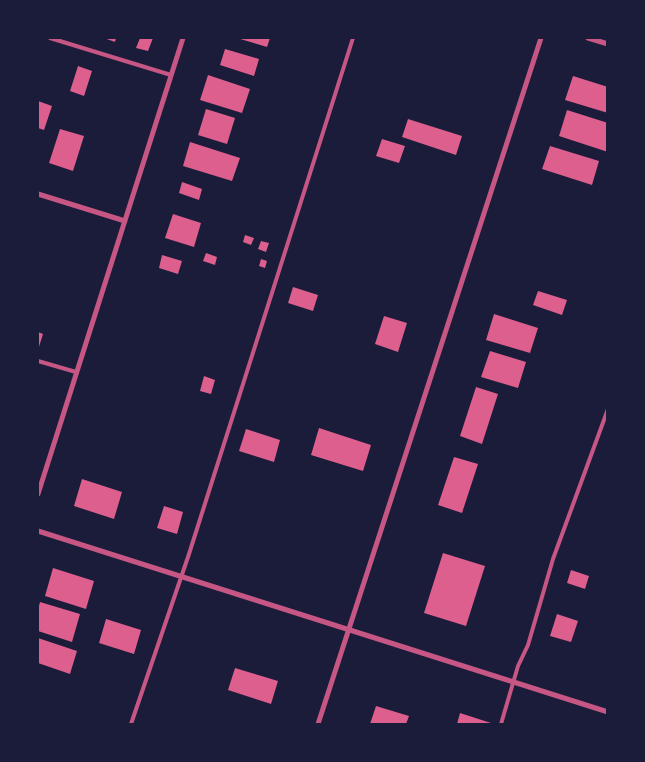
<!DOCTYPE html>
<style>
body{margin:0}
#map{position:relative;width:645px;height:762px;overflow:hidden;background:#1b1b3a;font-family:"IBM Plex Sans",sans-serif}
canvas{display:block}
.frame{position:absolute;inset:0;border:39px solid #1b1b3a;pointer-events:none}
</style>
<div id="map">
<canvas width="645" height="762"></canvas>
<div class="frame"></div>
</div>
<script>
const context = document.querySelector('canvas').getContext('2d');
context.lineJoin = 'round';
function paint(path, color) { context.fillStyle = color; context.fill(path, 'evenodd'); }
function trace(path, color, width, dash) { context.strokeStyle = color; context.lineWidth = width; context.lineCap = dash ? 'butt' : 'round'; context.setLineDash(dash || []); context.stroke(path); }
paint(new Path2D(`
 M 104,38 L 116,38 L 115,42 Z
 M 140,38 L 153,38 L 148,51 L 136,48 Z
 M 237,38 L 270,38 L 267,47 Z
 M 225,49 L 259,59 L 254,76 L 220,65 Z
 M 78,66 L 92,71 L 84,96 L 70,91 Z
 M 208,75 L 250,89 L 242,113 L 200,100 Z
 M 573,76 L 608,87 L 608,113 L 565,100 Z
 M 38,101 L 52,106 L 44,130 L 38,128 Z
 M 206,109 L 235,118 L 227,144 L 198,135 Z
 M 567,110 L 608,123 L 608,152 L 559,136 Z
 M 408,119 L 462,136 L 456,155 L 402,137 Z
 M 60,129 L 84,136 L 73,171 L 49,163 Z
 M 382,139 L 405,146 L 399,163 L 376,156 Z
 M 190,142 L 240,158 L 232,181 L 183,166 Z
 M 550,146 L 599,161 L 592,185 L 542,169 Z
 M 182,182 L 202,189 L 199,200 L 179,193 Z
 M 173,214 L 201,223 L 194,247 L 165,238 Z
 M 245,235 L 254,238 L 251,245 L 243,242 Z
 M 261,241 L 269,243 L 266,252 L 258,249 Z
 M 206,253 L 217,257 L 215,265 L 203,261 Z
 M 162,255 L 182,261 L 178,274 L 159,268 Z
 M 261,259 L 267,261 L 265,268 L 259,266 Z
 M 293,287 L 318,295 L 313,311 L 288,303 Z
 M 538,291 L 567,300 L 562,315 L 533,305 Z
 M 494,314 L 538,328 L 530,353 L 486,340 Z
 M 384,316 L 407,323 L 398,352 L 375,344 Z
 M 38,332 L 43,334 L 38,350 Z
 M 490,351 L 526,362 L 518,388 L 481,377 Z
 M 204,376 L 215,380 L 211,394 L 200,391 Z
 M 476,387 L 498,394 L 482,444 L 460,436 Z
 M 319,428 L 371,445 L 363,471 L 311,455 Z
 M 246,429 L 280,440 L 274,462 L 239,451 Z
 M 454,457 L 478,464 L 462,513 L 438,505 Z
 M 82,479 L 122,492 L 114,519 L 74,506 Z
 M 164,506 L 183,512 L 177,534 L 157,528 Z
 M 443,553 L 485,566 L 466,626 L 424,613 Z
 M 53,568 L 94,581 L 86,609 L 45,596 Z
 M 571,570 L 589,576 L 585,589 L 567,583 Z
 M 40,602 L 80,614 L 72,642 L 38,631 L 38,610 Z
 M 557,614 L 578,621 L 571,642 L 550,636 Z
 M 106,619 L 141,630 L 134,654 L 99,643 Z
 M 38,638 L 77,651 L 70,674 L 38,663 Z
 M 235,668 L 278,681 L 271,704 L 228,690 Z
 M 376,706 L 409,716 L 406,724 L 370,724 Z
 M 460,713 L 491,723 L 491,724 L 457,724 Z`), '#dd5f8e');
trace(new Path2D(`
 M 50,38 L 171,75
 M 38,361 L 76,372
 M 131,724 L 189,554 L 353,38
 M 501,724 L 518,666 L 528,645 L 553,559 L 608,409`), '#c65784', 4);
trace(new Path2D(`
 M 588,38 L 608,44
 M 38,194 L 125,221
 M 38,494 L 183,38
 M 38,531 L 608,712
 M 318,724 L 541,38`), '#c65784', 5);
</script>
